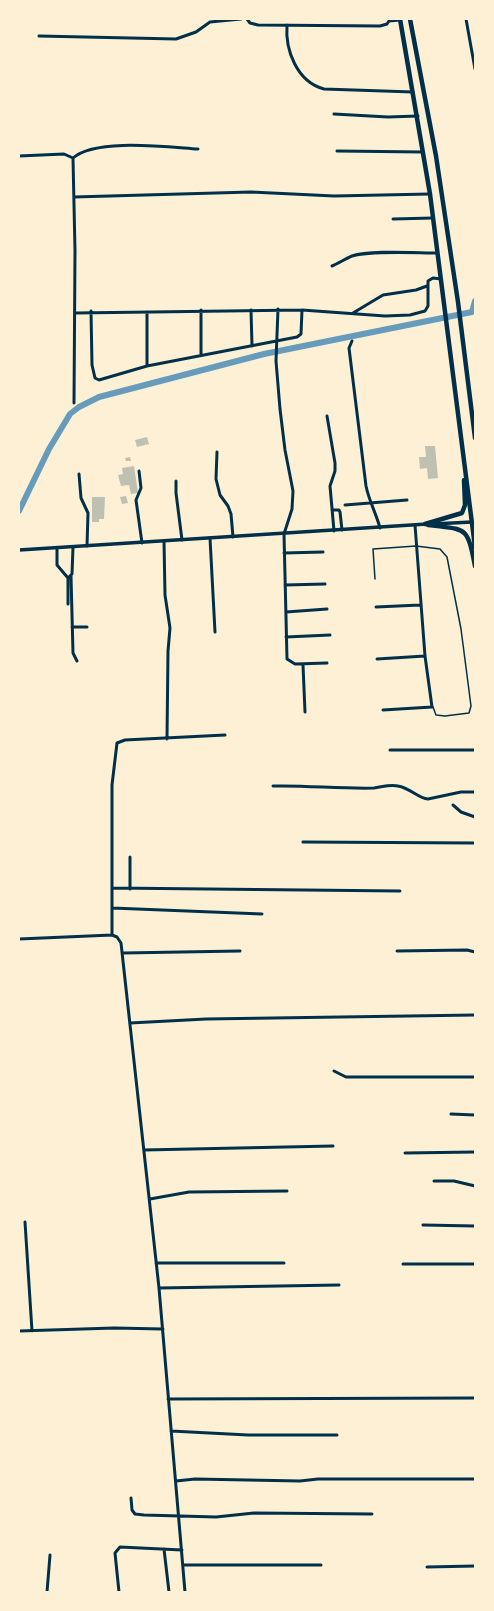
<!DOCTYPE html>
<style>
body{margin:0}
#map{position:relative;width:494px;height:1611px;overflow:hidden;background:#fdf0d5;font-family:Helvetica,sans-serif}
canvas{display:block}
.frame{position:absolute;inset:0;border:20px solid #fdf0d5;pointer-events:none}
</style>
<div id="map">
<canvas width="494" height="1611"></canvas>
<div class="frame"></div>
</div>
<script>
const context = document.querySelector('canvas').getContext('2d');
context.lineJoin = 'round';
function trace(path, color, width, dash) { context.strokeStyle = color; context.lineWidth = width; context.lineCap = dash ? 'butt' : 'round'; context.setLineDash(dash || []); context.stroke(path); }
function paint(path, color) { context.fillStyle = color; context.fill(path, 'evenodd'); }
trace(new Path2D(`
 M 19,511 L 49,449 L 70,414 L 79,407 L 99,397 L 264,354 L 472,312 L 475,301`), '#669bbc', 6);
paint(new Path2D(`
 M 147,437 L 149,444 L 137,447 L 135,440 Z
 M 425,446 L 435,446 L 438,478 L 428,479 L 427,468 L 420,469 L 419,457 L 426,457 Z
 M 130,457 L 131,461 L 126,461 L 125,458 Z
 M 134,466 L 138,493 L 131,494 L 129,485 L 121,486 L 118,475 L 123,474 L 122,468 Z
 M 126,496 L 128,503 L 122,504 L 120,497 Z
 M 92,497 L 105,497 L 104,519 L 99,519 L 99,522 L 92,522 Z`), '#bec0b2');
trace(new Path2D(`
 M 375,579 L 373,549 L 416,546 L 440,549 L 447,557 L 461,629 L 471,706 L 469,713 L 445,716 L 436,715 L 433,707`), '#003049', 1.5);
trace(new Path2D(`
 M 247,19 L 250,23 L 258,25 L 380,26 L 387,24 L 389,21 L 400,20
 M 466,19 L 475,69
 M 287,25 C 285,50 297,82 324,89 L 413,92
 M 39,36 L 176,39 L 196,32 L 210,22 L 241,19
 M 334,114 L 388,117 L 418,116
 M 337,151 L 423,152
 M 19,156 L 64,154 L 73,158 L 75,251 L 74,403
 M 73,158 C 95,138 167,147 198,149
 M 74,197 L 251,192 L 334,196 L 430,194
 M 393,219 L 433,218
 M 332,266 C 339,263 345,259 352,256 C 369,250 417,253 437,253
 M 278,309 L 276,361 L 280,409 L 285,450 L 293,491 L 292,509 L 284,534 L 287,659 L 295,664 L 327,663
 M 201,310 L 201,355
 M 251,310 L 252,346
 M 91,311 L 92,365 L 95,378 L 99,380 L 147,366 L 297,337 L 301,334 L 302,310
 M 147,312 L 147,366
 M 75,313 L 302,310 L 385,316 L 410,315 L 425,311 L 428,306 L 428,281 L 433,278 L 441,279
 M 353,313 L 383,295 L 416,290 L 427,286
 M 352,341 L 349,348 L 366,486 C 369,501 376,513 380,528
 M 327,416 L 335,463 L 335,471 L 330,486 L 334,531
 M 217,452 L 216,479 L 220,495 L 228,506 L 231,514 L 233,537
 M 139,471 L 141,488 L 136,500 L 142,543
 M 79,474 L 81,498 L 88,513 L 87,546
 M 176,481 L 176,493 L 182,540
 M 345,505 L 407,500
 M 332,510 L 339,510 L 340,512 L 342,530
 M 210,538 L 215,632
 M 164,541 L 165,595 L 170,628 L 168,651 L 167,739
 M 57,548 L 57,565 L 68,578 L 68,604
 M 284,553 L 323,552
 M 71,576 L 73,653 L 77,661
 M 69,577 L 72,574 L 73,547
 M 285,585 L 325,584
 M 376,607 L 420,605
 M 286,612 L 327,609
 M 72,627 L 87,627
 M 286,637 L 330,635
 M 377,659 L 425,656
 M 303,665 L 305,712
 M 383,710 L 432,707 L 425,656 L 415,525
 M 390,750 L 475,750
 M 273,786 C 306,785 340,789 374,788 C 382,787 390,784 398,786 C 410,788 418,798 428,799 L 461,792 L 475,792
 M 453,805 L 461,812 L 475,817
 M 303,842 L 475,843
 M 130,857 L 130,889
 M 112,888 L 400,891
 M 112,908 L 262,914
 M 112,935 L 112,785 L 117,743 L 125,740 L 225,735
 M 19,939 L 112,935 L 117,937 L 121,943 L 159,1288 L 185,1592
 M 397,951 L 467,950 L 475,952
 M 123,953 L 240,951
 M 130,1023 L 206,1019 L 475,1015
 M 334,1071 L 346,1077 L 475,1077
 M 451,1114 L 475,1115
 M 144,1150 L 333,1146
 M 405,1153 L 475,1152
 M 434,1181 L 454,1181 L 475,1186
 M 150,1199 L 189,1192 L 287,1191
 M 25,1222 L 32,1331
 M 423,1225 L 475,1226
 M 156,1263 L 284,1263
 M 403,1264 L 475,1264
 M 159,1288 L 339,1285
 M 19,1331 L 114,1328 L 163,1329
 M 168,1399 L 475,1398
 M 171,1431 L 248,1435 L 337,1435
 M 176,1481 L 195,1479 L 300,1481 L 318,1479 L 475,1479
 M 131,1498 L 132,1510 L 135,1514 L 144,1515 L 216,1517 L 254,1513 L 372,1514
 M 164,1549 L 169,1592
 M 183,1565 L 321,1565
 M 427,1567 L 475,1566
 M 47,1592 L 50,1555
 M 119,1592 L 115,1553 L 120,1547 L 182,1550`), '#003049', 3);
trace(new Path2D(`
 M 433,524 L 472,522
 M 19,550 L 427,524`), '#003049', 3.5);
trace(new Path2D(`
 M 400,19 L 430,194 L 475,547
 M 410,19 L 436,156 L 458,302 L 475,438
 M 425,524 L 462,513 L 465,505 L 464,480
 M 428,525 C 467,530 467,525 475,566`), '#003049', 4.5);
</script>
